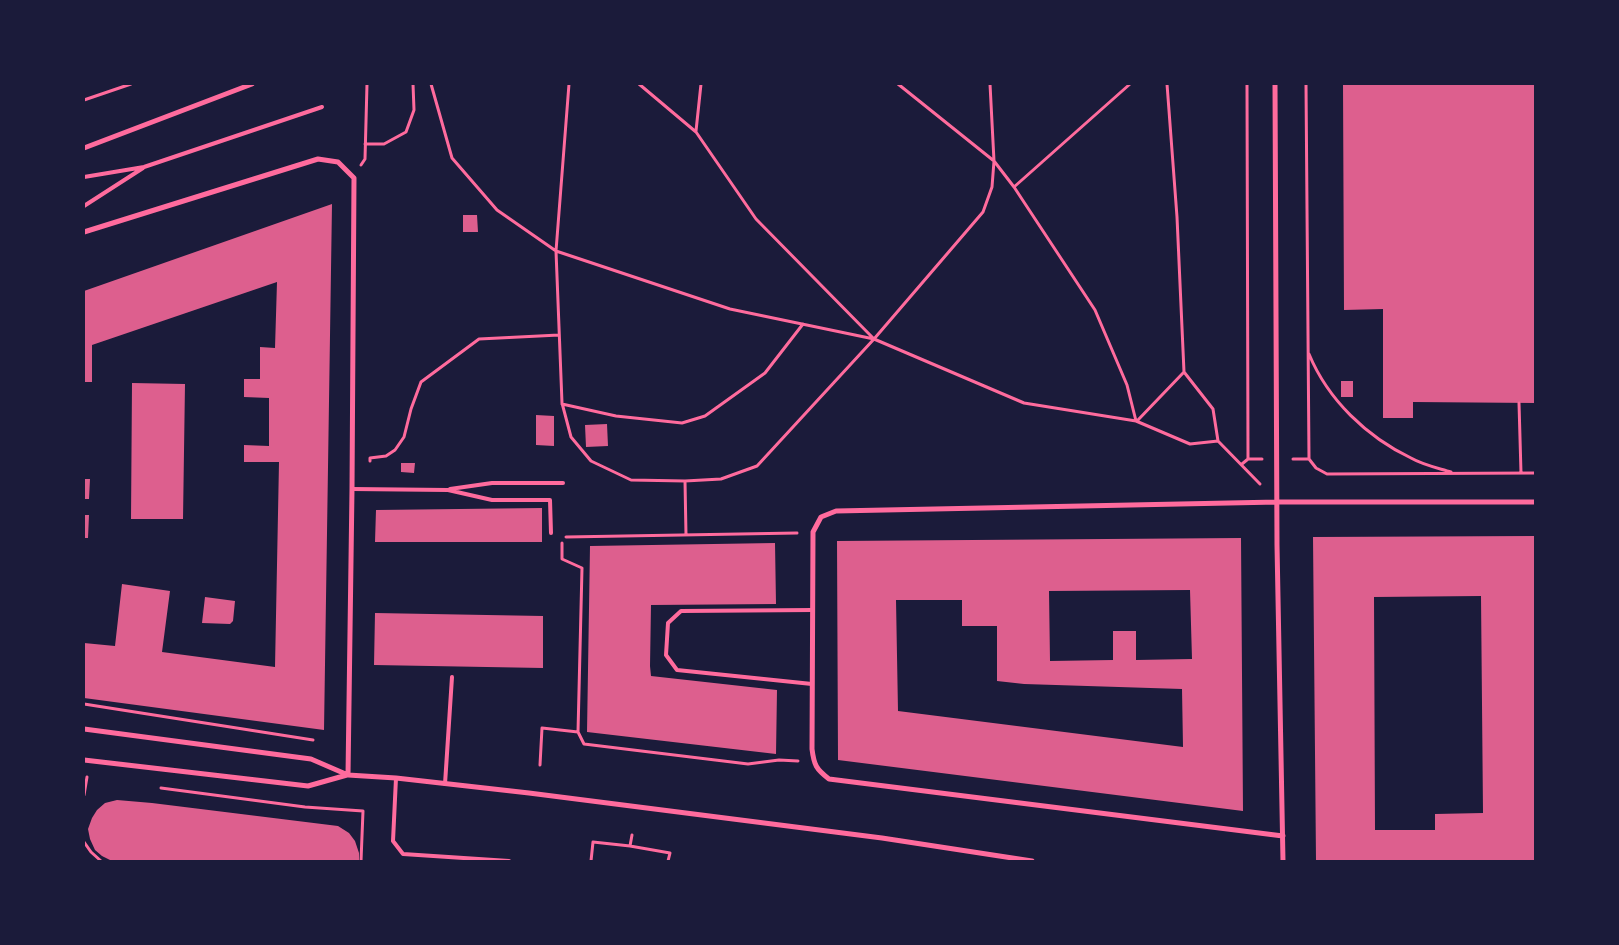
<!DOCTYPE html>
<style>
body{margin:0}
#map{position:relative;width:1619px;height:945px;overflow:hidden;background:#1b1b3a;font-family:"DM Sans",sans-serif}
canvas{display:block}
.frame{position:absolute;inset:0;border:85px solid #1b1b3a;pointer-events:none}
</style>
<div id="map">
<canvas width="1619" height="945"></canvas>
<div class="frame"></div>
</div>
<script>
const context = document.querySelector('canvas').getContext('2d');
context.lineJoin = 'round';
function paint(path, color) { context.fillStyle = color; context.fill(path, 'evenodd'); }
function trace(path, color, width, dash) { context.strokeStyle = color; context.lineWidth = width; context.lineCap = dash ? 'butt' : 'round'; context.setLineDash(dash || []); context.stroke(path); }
paint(new Path2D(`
 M 1343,84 L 1535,84 L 1535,403 L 1413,402 L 1413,418 L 1383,418 L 1383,309 L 1344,310 Z
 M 332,204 L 324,730 L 84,698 L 84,643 L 115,646 L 122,584 L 170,591 L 162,652 L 275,667 L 279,462 L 244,462 L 244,445 L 269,446 L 269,398 L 244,397 L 244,379 L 260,379 L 260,347 L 275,348 L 277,282 L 92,345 L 92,382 L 84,382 L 84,291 Z
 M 463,215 L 477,215 L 478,232 L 463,232 Z
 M 1341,381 L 1353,381 L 1353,397 L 1341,397 Z
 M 132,383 L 185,384 L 183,519 L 131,519 Z
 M 536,415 L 554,416 L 554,446 L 536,445 Z
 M 607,424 L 608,446 L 586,447 L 585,425 Z
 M 401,463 L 415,463 L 414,473 L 401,472 Z
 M 84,479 L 90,479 L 89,499 L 84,499 Z
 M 542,508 L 542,542 L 375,542 L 376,510 Z
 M 84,515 L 89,515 L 88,538 L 84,538 Z
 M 1535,536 L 1535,861 L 1316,861 L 1313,537 ZM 1481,596 L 1483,813 L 1435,814 L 1435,830 L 1375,830 L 1374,597 Z
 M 1241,538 L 1243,811 L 838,760 L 837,541 ZM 1190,590 L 1192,659 L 1136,660 L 1136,631 L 1113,631 L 1113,660 L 1050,661 L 1049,591 ZM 896,600 L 962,600 L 962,626 L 997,626 L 997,681 L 1024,684 L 1182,689 L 1183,747 L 898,711 Z
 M 775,543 L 776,604 L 651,605 L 650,666 L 651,676 L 777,690 L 776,754 L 587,732 L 590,546 Z
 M 205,597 L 235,601 L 233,621 L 230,624 L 202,623 Z
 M 375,613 L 543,616 L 543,668 L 374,665 Z
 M 117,800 L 152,803 L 338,826 L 349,833 L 355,841 L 359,853 L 359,861 L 112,861 L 102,856 L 95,850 L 90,839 L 88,829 L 92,818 L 97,810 L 105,803 Z`), '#dd5f8e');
trace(new Path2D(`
 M 431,84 L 452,158 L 497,210 L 556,251 L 562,403 L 571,437 L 591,461 L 631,480 L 685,481 L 721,479 L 757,466 L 874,339 L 983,212 L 992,187 L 994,161 L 990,84
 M 569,84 L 556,251 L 730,309 L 874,339 L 1024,403 L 1136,421 L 1190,444 L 1218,441
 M 639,84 L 696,132 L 756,219 L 874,339
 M 898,84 L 994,161 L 1014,187 L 1095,310 L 1127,385 L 1136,421
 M 1247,84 L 1248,459
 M 1306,84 L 1309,459 L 1316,468 L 1327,474 L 1535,473
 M 84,100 L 131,84
 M 696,131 L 701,84
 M 365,144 L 384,144 L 406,132 L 414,110 L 413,84
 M 361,165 L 365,159 L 367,84
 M 1014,187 L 1130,84
 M 1309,354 C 1328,400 1367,437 1411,458 C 1423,465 1438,468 1451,472
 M 1184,372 L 1213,409 L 1218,441 L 1260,484
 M 1519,403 L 1521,473
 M 562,404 L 616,416 L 682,423 L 705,416 L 765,373 L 803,324
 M 1137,421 L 1184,372 L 1177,217 L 1167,84
 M 1293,459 L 1309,459
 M 370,461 L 370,458 L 386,456 L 395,450 L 404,437 L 411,409 L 421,382 L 479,339 L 559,335
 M 1242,464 L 1248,459 L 1262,459
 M 685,481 L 686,535
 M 566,537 L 797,533
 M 562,543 L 562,559 L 582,568 L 578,732 L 584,744 L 748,764 L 779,760 L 798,761
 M 84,704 L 313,740
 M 540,765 L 542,728 L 578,732
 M 161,788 L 305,807 L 363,811 L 361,861
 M 84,795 L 87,777
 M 84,842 L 91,852 L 101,861
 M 630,846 L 670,853 L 668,861
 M 591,861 L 593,842 L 630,846 L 632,835`), '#ff6b9d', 3);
trace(new Path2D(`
 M 84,177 L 144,167 L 322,107
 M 84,206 L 143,168
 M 352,489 L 448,490 L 492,500 L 550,500 L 551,533
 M 450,489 L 492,483 L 563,483
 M 812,684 L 677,670 L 666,655 L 668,623 L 681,611 L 813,610
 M 396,778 L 393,841 L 403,854 L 509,861
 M 445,784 L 452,677`), '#ff6b9d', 4);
trace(new Path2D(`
 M 1275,84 L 1277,545 L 1283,861
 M 84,148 L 252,84
 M 84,232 L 318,159 L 338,162 L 354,178 L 352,489 L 348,775
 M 84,729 L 311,759 L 348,775 L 396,778 L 529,793 L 882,838 L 1032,861
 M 84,760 L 308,786 L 347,775
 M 1283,836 L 829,779 C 816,769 814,765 812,749 L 813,532 L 821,517 L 836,511 L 1278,502 L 1535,502`), '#ff6b9d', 5);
</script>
